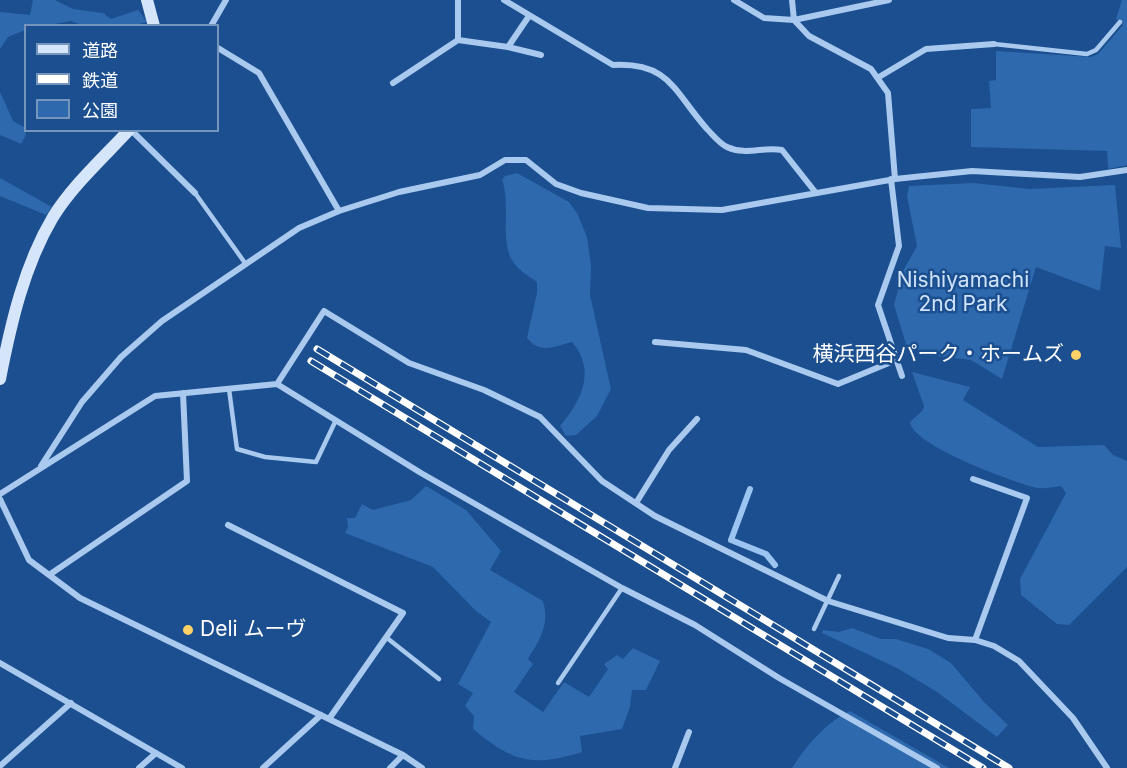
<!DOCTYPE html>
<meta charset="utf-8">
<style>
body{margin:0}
#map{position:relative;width:1127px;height:768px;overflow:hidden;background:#1b4f8f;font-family:Inter,"Noto Sans JP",sans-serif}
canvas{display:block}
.legend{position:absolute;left:24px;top:24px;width:195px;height:108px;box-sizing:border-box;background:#1b4f8f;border:2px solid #7695bc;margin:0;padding:8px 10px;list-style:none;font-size:18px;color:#fff}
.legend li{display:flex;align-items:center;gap:12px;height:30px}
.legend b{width:30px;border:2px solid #7695bc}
</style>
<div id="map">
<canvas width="1127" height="768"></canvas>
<ul class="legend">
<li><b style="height:8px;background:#d6e6fa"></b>道路</li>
<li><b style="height:8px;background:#fff"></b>鉄道</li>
<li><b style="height:16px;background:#2e69ad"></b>公園</li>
</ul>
</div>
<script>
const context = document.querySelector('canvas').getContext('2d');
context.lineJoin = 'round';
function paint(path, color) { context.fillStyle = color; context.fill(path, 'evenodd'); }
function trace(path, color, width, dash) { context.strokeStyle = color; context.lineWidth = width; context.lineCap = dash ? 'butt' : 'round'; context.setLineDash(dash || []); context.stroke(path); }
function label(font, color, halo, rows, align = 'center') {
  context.font = font + ' Inter,"Noto Sans JP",sans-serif'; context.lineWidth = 5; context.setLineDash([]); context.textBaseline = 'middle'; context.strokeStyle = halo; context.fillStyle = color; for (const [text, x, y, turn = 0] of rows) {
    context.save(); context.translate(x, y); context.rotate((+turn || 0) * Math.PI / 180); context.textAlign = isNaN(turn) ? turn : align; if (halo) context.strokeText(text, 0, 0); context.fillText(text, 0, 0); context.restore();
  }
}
paint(new Path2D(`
 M 33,0 L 55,0 L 73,9 L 103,13 L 111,19 L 138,10 L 147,22 L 135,25 L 84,26 L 71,21 L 50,25 L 26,26 L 25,30 L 8,37 L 0,49 L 0,12 L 30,15 Z
 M 1122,0 L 1127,0 L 1127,165 L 1108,169 L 1107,151 L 971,147 L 971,109 L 991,108 L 989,81 L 996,80 L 996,51 L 1091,57 L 1098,54 L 1123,25 L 1116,19 Z
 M 0,92 L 13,121 L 24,127 L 26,135 L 21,144 L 0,135 Z
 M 517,173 L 569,202 L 577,213 L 587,237 L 591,265 L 590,295 L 611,389 L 597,416 L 576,435 L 566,436 L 560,426 C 581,401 597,371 572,342 C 553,347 540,354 527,338 L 537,293 L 537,282 C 529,276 517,270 512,260 C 500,239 511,204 502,180 L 505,176 Z
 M 0,178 L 52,207 L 46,215 L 0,196 Z
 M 974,183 L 1029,189 L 1115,185 L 1121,248 L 1105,246 L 1100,291 L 1036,267 L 1002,379 L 971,360 L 929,355 L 906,344 L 894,305 L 903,271 L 917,246 L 907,196 L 909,186 Z
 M 912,372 L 970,387 L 963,400 L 1038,447 L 1104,445 L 1113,455 L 1127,461 L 1127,567 L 1069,625 L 1057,624 L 1021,595 L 1020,579 L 1066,493 L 1061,486 C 1052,487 1041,490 1033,487 C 1009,480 913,446 910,422 L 923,410 L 924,406 Z
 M 426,486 L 466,510 L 501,551 L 490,570 L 543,601 C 550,625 540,639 528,659 L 533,664 L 514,692 L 543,712 L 564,682 L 589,697 L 608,669 L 604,664 L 617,655 L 623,659 L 633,648 L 660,661 L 646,690 L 632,690 L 630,707 L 622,729 L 580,736 L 582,752 C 531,768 512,761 473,729 L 474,716 L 465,706 L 473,693 L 458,684 L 491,622 L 476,611 L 433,567 L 345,533 L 348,527 L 347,518 L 355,518 L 362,504 L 373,510 L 411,500 Z
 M 852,628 L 881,639 L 896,639 L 928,649 L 951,663 L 984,702 L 1008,725 L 997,737 L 937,692 L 897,668 L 822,633 L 823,630 L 839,632 Z
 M 850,711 L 949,768 L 792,768 C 807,745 825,723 850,711 Z`), '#2e69ad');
trace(new Path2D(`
 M 750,489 L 731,540 L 766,554 L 775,565`), '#9cc4f0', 6);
trace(new Path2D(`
 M 994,44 L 1087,54 L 1096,50 L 1120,22
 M 195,193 L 245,263
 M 229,389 L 237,449 L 265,457 L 316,462 L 336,420
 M 814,629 L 839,576
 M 387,638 L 439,679
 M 558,683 L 622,588`), '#a9c9ee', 4.5);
trace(new Path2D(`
 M 504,0 L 613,65 C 670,62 674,92 707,129 C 713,135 719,143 727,147 C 746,156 764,146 782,150 L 816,193
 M 734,0 L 764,18 L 794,20 L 889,0
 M 792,0 L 794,20 L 809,36 L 871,69 L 888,93 L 895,179
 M 211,26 L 226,0
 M 458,40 L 458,0
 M 508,47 L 529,16
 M 218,48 L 259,73 L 339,211
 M 879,77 L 926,49 L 994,44
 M 393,83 L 458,40 L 508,47 L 541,55
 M 131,130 L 195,193
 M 891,179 L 899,246 L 878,305 L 902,376
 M 655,342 L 746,350 L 838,384 L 896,360
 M 277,384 L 324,311 L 409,363 L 484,390 L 540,417 L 602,481 L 655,516 L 828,601 L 948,638 L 975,640 L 994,646 L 1019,661 L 1073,718 L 1107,768
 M 41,466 L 82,402 L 121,357 L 162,321 L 299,228 L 339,211 L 399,192 L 480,175 L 505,160 L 526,160 L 556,184 L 581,193 L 648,208 L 722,210 L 895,179 L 972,171 L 1080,177 L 1127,170
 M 973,479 L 1027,498 L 975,640
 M 0,494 L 155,396 L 277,384 L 421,473 L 622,588 L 695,625 L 779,678 L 937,768
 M 0,499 L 29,560 L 80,598 L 403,755 L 422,768
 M 636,503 L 669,450 L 697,419
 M 228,525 L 403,613 L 329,719
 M 49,575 L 187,481 L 183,393
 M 0,663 L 182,768
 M 0,766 L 71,703
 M 139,768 L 156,753
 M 263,768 L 321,715
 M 390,768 L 403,755
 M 675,768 L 689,732`), '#a9c9ee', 6);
trace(new Path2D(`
 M 147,0 L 154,26
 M 0,379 C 11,323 24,266 53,217 C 73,185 103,158 129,130`), '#d6e6fa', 12);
const rail = new Path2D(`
 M 317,349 L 1009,768
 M 311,361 L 983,768`);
trace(rail, '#fff', 7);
trace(rail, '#1b4f8f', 4.5, [14]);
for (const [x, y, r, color] of [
 [1076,355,6,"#ffd166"],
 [188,630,6,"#ffd166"]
]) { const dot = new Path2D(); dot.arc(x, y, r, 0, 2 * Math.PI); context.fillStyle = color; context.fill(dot); trace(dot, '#1b4f8f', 2); }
label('21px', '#cfe3fa', '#1b4f8f', [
 ["Nishiyamachi",963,281],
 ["2nd Park",963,305]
]);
label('21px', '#fff', '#1b4f8f', [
 ["横浜西谷パーク・ホームズ",1064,355],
 ["Deli ムーヴ",200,630,"left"]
], 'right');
</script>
